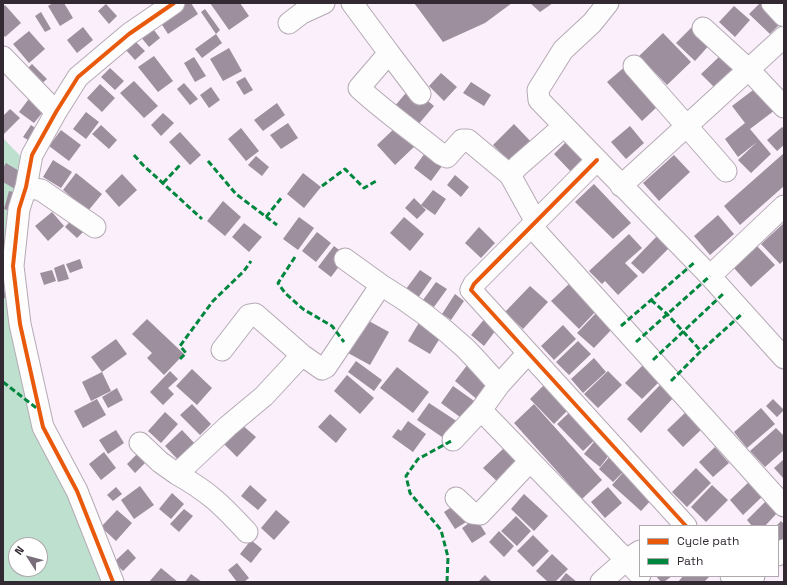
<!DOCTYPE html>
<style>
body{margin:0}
#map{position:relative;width:787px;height:585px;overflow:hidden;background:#faeffa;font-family:"Space Grotesk",sans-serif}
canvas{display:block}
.frame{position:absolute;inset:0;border:4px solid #322933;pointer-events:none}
.legend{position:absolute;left:639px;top:525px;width:140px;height:52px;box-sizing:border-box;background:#fff;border:1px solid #ada9ad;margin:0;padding:5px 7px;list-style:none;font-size:12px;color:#322933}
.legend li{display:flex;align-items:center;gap:8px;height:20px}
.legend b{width:20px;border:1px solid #ada9ad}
.north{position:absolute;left:8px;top:537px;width:40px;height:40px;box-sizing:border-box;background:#fff;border:1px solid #ada9ad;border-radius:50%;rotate:306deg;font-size:11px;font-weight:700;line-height:16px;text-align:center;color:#322933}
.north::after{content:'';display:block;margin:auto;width:14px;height:18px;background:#786e79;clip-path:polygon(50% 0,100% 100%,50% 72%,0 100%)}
</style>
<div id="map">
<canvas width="787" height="585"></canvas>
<div class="frame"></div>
<ul class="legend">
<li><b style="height:5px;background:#e8590c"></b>Cycle path</li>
<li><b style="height:5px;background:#00873e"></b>Path</li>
</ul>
<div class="north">N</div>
</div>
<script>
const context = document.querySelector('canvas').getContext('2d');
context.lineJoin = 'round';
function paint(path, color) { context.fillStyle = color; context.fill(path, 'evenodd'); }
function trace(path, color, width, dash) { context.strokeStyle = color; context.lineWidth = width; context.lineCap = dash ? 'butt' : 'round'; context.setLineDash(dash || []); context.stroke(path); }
paint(new Path2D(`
 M 3,138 L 27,163 L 17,337 L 105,582 L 3,582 ZM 16,545 L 40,545 L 40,569 L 16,569 Z`), '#bee0cf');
paint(new Path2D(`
 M 53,3 L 64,3 L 73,18 L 60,26 L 48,6 Z
 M 185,3 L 191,3 L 198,14 L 168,34 L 159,20 Z
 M 210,3 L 240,3 L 249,16 L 229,30 Z
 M 414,3 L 512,3 L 485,23 L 443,42 Z
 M 530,3 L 553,3 L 540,12 Z
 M 760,3 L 769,3 L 784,20 L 770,34 L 749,14 Z
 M 106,4 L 117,16 L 109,24 L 98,11 Z
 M 5,5 L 21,23 L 5,37 L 3,34 L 3,7 Z
 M 734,6 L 750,20 L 735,37 L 719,22 Z
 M 205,9 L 220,30 L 216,34 L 201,12 Z
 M 41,12 L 51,29 L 45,32 L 35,16 Z
 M 694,25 L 712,42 L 695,61 L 676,43 Z
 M 151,26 L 160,38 L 149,47 L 140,36 Z
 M 83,27 L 93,40 L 77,53 L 67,40 Z
 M 29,31 L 45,49 L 29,63 L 13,44 Z
 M 663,33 L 691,62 L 667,85 L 639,56 Z
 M 216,34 L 222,43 L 202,58 L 195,49 Z
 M 134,40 L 145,51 L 135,60 L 125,49 Z
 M 229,48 L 242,71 L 223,81 L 210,59 Z
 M 721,55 L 738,72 L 718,91 L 701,74 Z
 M 154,56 L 173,81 L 158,92 L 138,67 Z
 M 194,57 L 206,76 L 195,82 L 184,63 Z
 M 32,64 L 47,79 L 39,86 L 25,71 Z
 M 627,65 L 658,106 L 642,121 L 607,82 Z
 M 110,68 L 124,81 L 115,90 L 101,77 Z
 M 441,73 L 457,87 L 444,101 L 429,86 Z
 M 245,77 L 253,90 L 244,95 L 236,82 Z
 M 134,81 L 158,106 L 144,118 L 120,93 Z
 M 471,82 L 491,95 L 484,106 L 463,93 Z
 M 184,83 L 198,99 L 190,105 L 177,89 Z
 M 100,84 L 115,98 L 102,112 L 87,98 Z
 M 761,84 L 779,107 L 750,129 L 771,154 L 751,173 L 738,160 L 757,142 L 738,157 L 725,139 L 745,123 L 732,106 Z
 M 211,87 L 220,100 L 209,108 L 200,95 Z
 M 411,87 L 434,106 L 417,126 L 394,107 Z
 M 31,96 L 47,107 L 34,123 L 19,112 Z
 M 277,103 L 285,115 L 263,131 L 254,120 Z
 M 10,109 L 20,118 L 3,135 L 3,116 Z
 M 86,112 L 99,122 L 86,139 L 73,129 Z
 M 163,113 L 174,123 L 161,136 L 151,125 Z
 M 288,123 L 298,138 L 281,149 L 270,135 Z
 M 514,124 L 534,145 L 513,165 L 493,145 Z
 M 31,125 L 41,132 L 33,143 L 23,137 Z
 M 101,125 L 117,140 L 109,149 L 92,134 Z
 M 397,126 L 415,146 L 395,165 L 377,145 Z
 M 630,126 L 644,143 L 626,159 L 611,142 Z
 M 782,127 L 784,129 L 784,145 L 777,151 L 767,140 Z
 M 241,128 L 259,151 L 246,161 L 228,139 Z
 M 61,130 L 81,145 L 69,161 L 49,146 Z
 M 180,132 L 201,155 L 190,165 L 169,142 Z
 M 570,138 L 590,159 L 574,175 L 554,154 Z
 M 428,149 L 445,162 L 431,181 L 414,168 Z
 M 784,153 L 784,186 L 740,225 L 724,206 Z
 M 674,155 L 690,172 L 659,201 L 643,183 Z
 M 256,156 L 269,167 L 262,176 L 248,165 Z
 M 53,160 L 72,172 L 61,188 L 43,177 Z
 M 6,163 L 24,174 L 15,189 L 3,182 L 3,168 Z
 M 76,173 L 102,194 L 88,211 L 63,190 Z
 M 303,173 L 321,187 L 304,208 L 287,194 Z
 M 122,174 L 137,190 L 119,207 L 105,191 Z
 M 455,175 L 469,187 L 461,197 L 447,185 Z
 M 594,184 L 631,223 L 613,239 L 575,202 Z
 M 433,190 L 446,199 L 435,215 L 421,205 Z
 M 9,191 L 18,193 L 13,212 L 4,209 Z
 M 414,198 L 426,210 L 417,219 L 405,208 Z
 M 223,201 L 241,217 L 225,236 L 207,221 Z
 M 52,212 L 64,226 L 48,241 L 35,226 Z
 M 76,215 L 88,227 L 77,238 L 65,227 Z
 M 718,215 L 734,234 L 710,255 L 694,236 Z
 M 299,217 L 314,228 L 298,250 L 283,239 Z
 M 404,217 L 424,234 L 410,251 L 390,233 Z
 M 244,223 L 262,237 L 249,252 L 232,237 Z
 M 784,223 L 784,260 L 780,264 L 761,244 Z
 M 479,227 L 495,243 L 481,258 L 465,243 Z
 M 317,232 L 331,243 L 316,262 L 302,251 Z
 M 629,234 L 642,248 L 625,263 L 638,276 L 618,295 L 605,281 L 602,284 L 589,271 Z
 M 659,234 L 671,246 L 643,274 L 631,263 Z
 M 334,246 L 347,256 L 331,277 L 318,267 Z
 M 757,246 L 775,265 L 751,287 L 734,268 Z
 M 80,259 L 83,268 L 70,273 L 66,264 Z
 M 64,264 L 69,279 L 58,282 L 54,268 Z
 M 52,270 L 56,281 L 44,285 L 40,273 Z
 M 420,270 L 432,278 L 418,298 L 406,289 Z
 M 436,282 L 447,289 L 434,307 L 423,300 Z
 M 570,283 L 597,310 L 579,329 L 551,301 Z
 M 3,284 L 6,298 L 3,298 Z
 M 530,286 L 548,302 L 523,329 L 505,312 Z
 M 455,294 L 464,301 L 451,320 L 442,314 Z
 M 596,313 L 612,329 L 594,348 L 577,333 Z
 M 487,316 L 499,326 L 484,346 L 471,335 Z
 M 147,319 L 184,354 L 164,375 L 147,358 L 152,353 L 132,334 Z
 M 367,320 L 389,332 L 370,365 L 348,353 Z
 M 420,321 L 442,335 L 430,354 L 408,341 Z
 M 563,325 L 576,339 L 554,360 L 541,346 Z
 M 116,339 L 127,354 L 102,372 L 91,357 Z
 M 578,341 L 591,354 L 569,375 L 556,362 Z
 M 594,358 L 606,372 L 583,393 L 571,379 Z
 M 356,361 L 382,380 L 374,391 L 348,372 Z
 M 468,364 L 493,384 L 479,401 L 455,381 Z
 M 644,364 L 661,380 L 642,399 L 625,383 Z
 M 397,367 L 429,392 L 413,413 L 380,388 Z
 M 192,369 L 212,388 L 197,405 L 176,386 Z
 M 170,371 L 178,379 L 168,388 L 174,394 L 163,405 L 150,392 Z
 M 608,371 L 622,385 L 598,408 L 584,394 Z
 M 102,372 L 111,391 L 91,401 L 82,382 Z
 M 347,375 L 374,398 L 360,414 L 334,391 Z
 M 547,382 L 571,407 L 554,424 L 530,399 Z
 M 661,384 L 674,397 L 641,433 L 627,419 Z
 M 453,386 L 477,403 L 464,420 L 441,403 Z
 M 117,388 L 123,400 L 108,408 L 102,397 Z
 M 97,399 L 106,415 L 83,428 L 74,411 Z
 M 773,399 L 784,410 L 777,417 L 766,406 Z
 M 429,403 L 458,422 L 445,439 L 417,420 Z
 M 192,404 L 211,424 L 200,435 L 180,415 Z
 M 534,404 L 602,480 L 582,499 L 514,423 Z
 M 761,408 L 775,424 L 747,448 L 734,432 Z
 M 572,410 L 599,436 L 583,451 L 557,424 Z
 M 687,411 L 703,428 L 683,447 L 667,430 Z
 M 165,412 L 178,424 L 161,443 L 148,431 Z
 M 330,414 L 347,429 L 336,443 L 318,427 Z
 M 408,421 L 426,434 L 413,452 L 392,437 L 398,429 L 401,431 Z
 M 241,424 L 256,437 L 237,457 L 223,443 Z
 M 776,428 L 784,436 L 784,450 L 765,467 L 750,451 Z
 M 116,430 L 124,443 L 108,454 L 99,440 Z
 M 182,430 L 199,448 L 182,464 L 165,446 Z
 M 598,437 L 613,450 L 600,467 L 584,454 Z
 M 505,447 L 522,463 L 501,485 L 483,468 Z
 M 715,447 L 729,463 L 713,477 L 699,462 Z
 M 104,452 L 116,468 L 101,480 L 89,464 Z
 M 137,454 L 145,463 L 135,473 L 127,464 Z
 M 610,456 L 625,470 L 613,482 L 599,469 Z
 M 784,459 L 784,479 L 774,468 Z
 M 627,468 L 656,495 L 641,511 L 612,485 Z
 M 696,468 L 711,483 L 687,507 L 672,492 Z
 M 751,480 L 765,494 L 743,515 L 730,500 Z
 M 250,485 L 267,500 L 258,510 L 241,496 Z
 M 712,485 L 728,500 L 706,522 L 691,507 Z
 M 140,486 L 154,505 L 134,519 L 121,500 Z
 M 116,487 L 122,494 L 113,501 L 107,495 Z
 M 608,487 L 622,503 L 605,518 L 591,502 Z
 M 172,493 L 184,504 L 171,519 L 159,509 Z
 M 524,494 L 548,516 L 534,531 L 511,509 Z
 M 767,500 L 778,512 L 765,526 L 752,526 L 747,520 Z
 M 459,502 L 471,519 L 455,529 L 444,512 Z
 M 184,509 L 193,516 L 179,532 L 170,524 Z
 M 117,510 L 132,523 L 116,541 L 101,527 Z
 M 276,510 L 290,522 L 274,540 L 261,528 Z
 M 516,516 L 531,531 L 517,546 L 501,531 Z
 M 476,518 L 486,534 L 472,543 L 462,528 Z
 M 781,521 L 784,524 L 784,544 L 778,545 L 778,526 L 776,526 Z
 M 499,531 L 514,546 L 504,557 L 489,542 Z
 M 533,535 L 549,551 L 533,567 L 517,551 Z
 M 251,540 L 262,549 L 251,563 L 240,554 Z
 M 128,549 L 136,558 L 123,571 L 114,562 Z
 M 552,554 L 568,569 L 555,582 L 548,582 L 536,571 Z
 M 237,563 L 249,578 L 244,582 L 237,582 L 228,570 Z
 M 161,568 L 178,582 L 149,582 Z
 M 566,573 L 577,582 L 559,582 Z
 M 191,574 L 202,582 L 185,582 Z
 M 485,575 L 492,582 L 478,582 Z
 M 656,576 L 672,576 L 664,582 L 661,582 Z
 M 683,576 L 710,576 L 704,582 L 678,582 Z`), '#9d8f9e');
const minor = new Path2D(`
 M 352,3 L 389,53 L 359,88 C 385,112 414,132 441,154 L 447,157 L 462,140 L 468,140 L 510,175 L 536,222
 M 608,3 L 592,23 L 563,50 L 538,90 L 539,100 L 710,276 L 784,358
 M 772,3 L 784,16
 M 289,23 L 302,13 L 324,3
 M 703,28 L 749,70 L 784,107
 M 389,53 L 420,94
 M 3,57 L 56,112
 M 634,66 L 726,171
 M 597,160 L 474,284 L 471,290 L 686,526
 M 510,175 L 518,166 L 564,126
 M 621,186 L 784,37
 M 26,187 L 41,190 L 95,227
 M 532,227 L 784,506
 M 345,259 L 381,285
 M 710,276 L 784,206
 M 222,350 L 249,315 L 255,314 L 302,355 L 322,369 L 326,367 L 381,285 C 411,303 440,325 465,348 C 477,360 488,373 499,385
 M 528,353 L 499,385 L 481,410 L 626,560 L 601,582
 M 453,440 L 481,410
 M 140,443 L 160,462 L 177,474
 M 456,498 L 472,513 L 480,514 L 530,461
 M 247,532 C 222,505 209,492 177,474 L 228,426 L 264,396 L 302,355
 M 640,551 L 626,560 L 640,575
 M 778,555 L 784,550
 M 731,576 L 736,582
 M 113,582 L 77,491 L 43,427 L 20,324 L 13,266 L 19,209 L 26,187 L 32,155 L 56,112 L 78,77 L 129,34 L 174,3
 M 747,582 L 754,576`);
trace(minor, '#b4aab4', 23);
trace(minor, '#fefdfe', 21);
trace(new Path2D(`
 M 134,155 L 143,165 L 202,219
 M 208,161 L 236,194 L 277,225
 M 163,183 L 181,164
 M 322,186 L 345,169 L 364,188 L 376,181
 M 266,217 L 282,197
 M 295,257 L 278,283 L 285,293 L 303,309 L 332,326 L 344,342
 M 651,300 L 667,314 L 701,351
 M 621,326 L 695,262
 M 636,342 L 710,276
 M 180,359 L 186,353 L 180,346 L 213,301 L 244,271 L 251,261
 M 653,360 L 724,293
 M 671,381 L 701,351 L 743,313
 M 3,382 L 39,410
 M 447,582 L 448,557 L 441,530 L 410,493 L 406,476 L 418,459 L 453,440`), '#00873e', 3, [6, 3]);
trace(new Path2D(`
 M 597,160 L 474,284 L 471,290 L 686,526
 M 113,582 L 77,491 L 43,427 L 20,324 L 13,266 L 19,209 L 26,187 L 32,155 L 56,112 L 78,77 L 129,34 L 174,3`), '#e8590c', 4);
</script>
